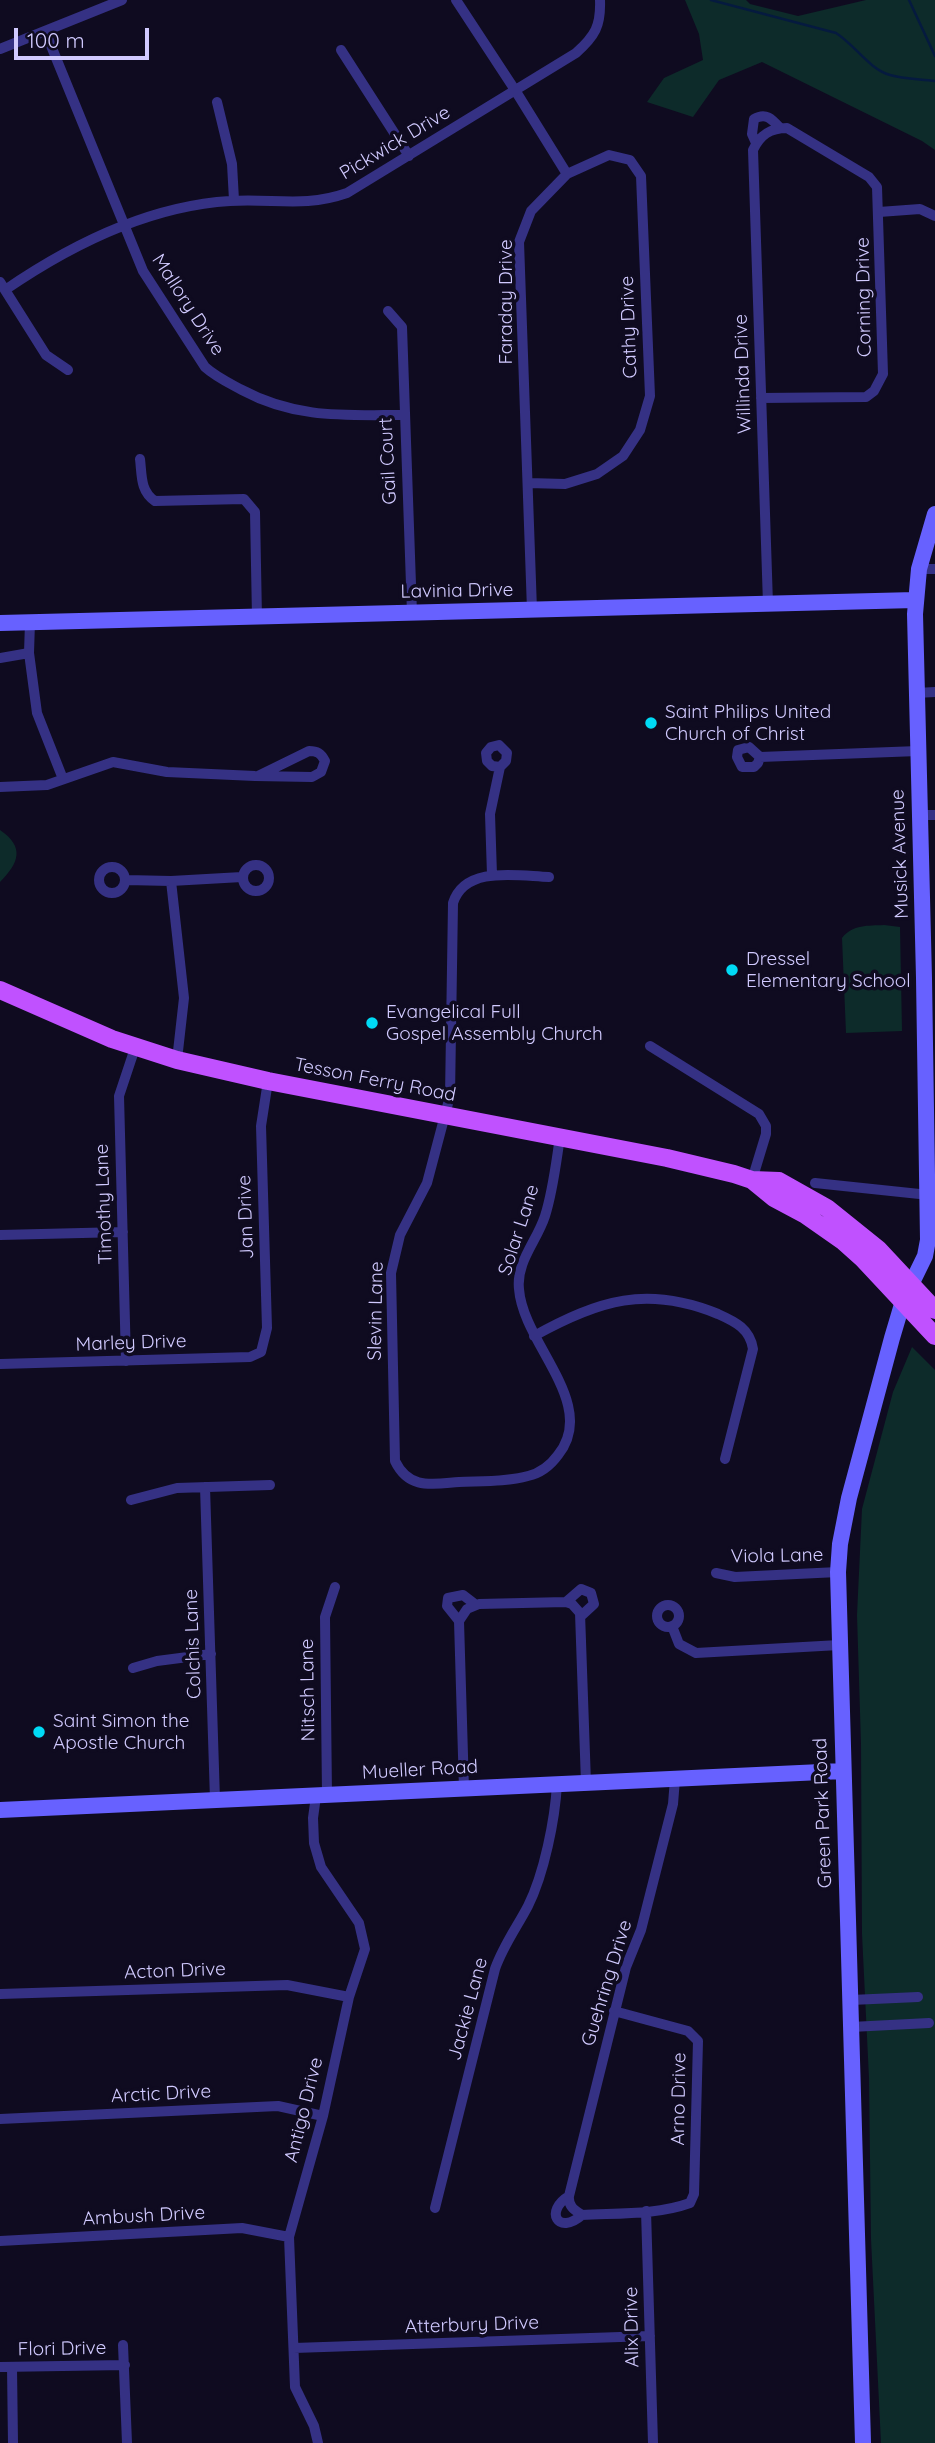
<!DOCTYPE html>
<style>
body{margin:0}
#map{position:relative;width:935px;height:2443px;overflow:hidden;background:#0f0b20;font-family:Quicksand,sans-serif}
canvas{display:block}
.scale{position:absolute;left:14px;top:28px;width:135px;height:32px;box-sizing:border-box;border:4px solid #d1caff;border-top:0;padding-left:9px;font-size:21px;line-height:24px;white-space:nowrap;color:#d1caff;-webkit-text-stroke:5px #0f0b20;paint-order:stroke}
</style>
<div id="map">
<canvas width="935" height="2443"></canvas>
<div class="scale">100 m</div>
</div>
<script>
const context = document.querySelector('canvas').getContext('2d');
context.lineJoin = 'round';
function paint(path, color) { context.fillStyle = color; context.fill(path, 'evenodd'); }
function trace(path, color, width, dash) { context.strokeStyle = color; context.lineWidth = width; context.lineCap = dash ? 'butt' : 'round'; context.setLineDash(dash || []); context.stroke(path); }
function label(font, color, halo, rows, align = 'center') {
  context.font = font + ' Quicksand,sans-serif'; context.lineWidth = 7; context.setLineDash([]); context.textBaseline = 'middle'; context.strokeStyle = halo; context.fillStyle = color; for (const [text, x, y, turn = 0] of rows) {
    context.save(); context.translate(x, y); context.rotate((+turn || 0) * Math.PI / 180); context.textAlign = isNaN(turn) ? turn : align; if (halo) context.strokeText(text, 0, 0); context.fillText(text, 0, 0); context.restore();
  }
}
paint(new Path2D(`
 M 685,0 L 746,0 L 750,4 L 798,16 L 866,0 L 935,0 L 935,150 L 922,141 L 762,62 L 719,80 L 693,117 L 647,102 L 664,78 L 703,60 L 699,34 Z
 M 0,830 C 25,847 19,863 0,882 Z
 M 884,925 L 900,927 L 902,1031 L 846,1033 L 842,938 C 853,924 868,926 884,925 Z
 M 912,1347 L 935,1370 L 935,2443 L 881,2443 L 871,2239 L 869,2078 L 862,1934 L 861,1744 L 857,1615 L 862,1509 L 893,1392 Z`), '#0d2b2a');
trace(new Path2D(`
 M 711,0 L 836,33 C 855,45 869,69 890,75 C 904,79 921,79 935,81
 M 909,0 L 935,56`), '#051a3f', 2.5);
trace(new Path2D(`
 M 456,0 L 515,90 L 567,174
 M 45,31 L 143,271 L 205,367 C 216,377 229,383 242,390 C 296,419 345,415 403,415
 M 0,49 L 122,0
 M 341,50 L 409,156
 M 217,102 L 232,164 L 234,200
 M 756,143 L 752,134 L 754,119 C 766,112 772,119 780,128
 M 879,212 L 920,209 L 935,216
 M 0,282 L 46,355 L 68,370
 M 5,290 C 72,244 148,206 230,201 C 273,198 304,208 347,193 L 576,53 C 595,36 601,26 600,0
 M 388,311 L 402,327 L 412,613
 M 761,398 L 866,397 L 874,391 L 883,374 L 877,187 L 869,177 L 787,128 C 770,128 760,135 753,150 L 768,604
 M 140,459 C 142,475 140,491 155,501 L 244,499 L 255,512 L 257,618
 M 528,483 L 565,484 L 597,474 L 623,456 L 640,430 L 650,396 L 641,176 L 630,160 L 609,155 L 567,174 L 531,211 L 519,242 L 532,610
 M 919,569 L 935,569
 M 30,622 L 29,653 L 37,713 L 63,779
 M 0,658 L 29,653
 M 916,693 L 935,692
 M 760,757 L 749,747 L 738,750 L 737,757 L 742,767 L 754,767 L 758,763 L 760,757 L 918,751
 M 0,787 L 47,785 L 113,762 L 167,772 L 255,776 L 312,777 L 321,772 L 325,761 C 321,753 317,751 309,751 L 258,776
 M 920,815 L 935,815
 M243 878a13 13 0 1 1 26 0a13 13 0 1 1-26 0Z
 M99 880a13 13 0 1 1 26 0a13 13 0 1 1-26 0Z
 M 492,875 L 490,814 L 500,767 L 506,761 L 507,753 L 499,745 L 491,747 L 486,753 L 487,761 L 492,766 L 500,767
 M 549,877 C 518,876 465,865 453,903 L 450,1096 L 427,1183 L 400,1235 L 391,1273 L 395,1461 C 409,1490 432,1484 459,1482 C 481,1481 507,1482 528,1476 C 541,1473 550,1466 558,1455 C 599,1404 523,1344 519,1289 C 516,1262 537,1241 545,1216 C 553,1191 556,1163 560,1137
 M 126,880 L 171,881 L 242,877
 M 171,881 L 184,998 L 177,1060
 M 650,1046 L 759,1114 L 766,1126 L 766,1134 L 752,1180
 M 815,1183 L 929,1195
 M 0,1235 L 123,1232
 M 534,1336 C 599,1300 647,1285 718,1314 C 736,1322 750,1329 753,1349 L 725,1459
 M 126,1361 L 119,1096 L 135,1048
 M 0,1364 L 250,1357 L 261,1352 L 267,1328 L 261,1126 L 268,1081
 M 205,1487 L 215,1800
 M 131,1500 L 177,1488 L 270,1485
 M 716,1573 L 735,1577 L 838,1572
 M 566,1602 L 581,1589 L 591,1593 L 594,1604 L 581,1616
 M657 1616a11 11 0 1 1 22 0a11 11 0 1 1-22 0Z
 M 459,1621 L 447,1606 L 448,1598 L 463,1595 L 476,1605
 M 672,1626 L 679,1644 L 696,1653 L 839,1645
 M 133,1668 L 157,1661 L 211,1654
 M 464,1789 L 459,1621 L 467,1609 L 479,1604 L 566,1602 L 572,1604 L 580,1613 L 586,1783
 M 327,1795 L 325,1617 L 335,1587
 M 316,1796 L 313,1818 L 314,1843 L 321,1867 L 359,1923 L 365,1949 L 349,1997 L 323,2116 L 289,2237 L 295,2387 L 314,2426 L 318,2443
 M 0,1994 L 287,1985 L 349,1997
 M 851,2000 L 918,1997
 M 614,2011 L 688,2031 L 698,2041 L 694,2194 L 690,2203 C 657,2215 617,2213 582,2215 C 574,2210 568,2206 569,2196 L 626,1967 L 641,1930 L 673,1804 L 675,1779
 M 851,2027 L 929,2023
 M 0,2119 L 278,2106 L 323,2116
 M 569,2196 C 544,2211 558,2236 582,2215
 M 435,2208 L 495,1969 C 503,1946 517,1927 528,1906 C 544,1874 555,1820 557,1784
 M 646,2211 L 653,2443
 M 0,2241 L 242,2228 L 289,2237
 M 123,2345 L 127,2443
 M 294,2348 L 650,2336
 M 0,2367 L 125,2365
 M 12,2367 L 13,2443`), '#353184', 10);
trace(new Path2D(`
 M 0,623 L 915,600
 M 0,1810 L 843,1771
 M 863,2443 L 838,1572 L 840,1544 L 849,1498 L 892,1338 L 903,1301 L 925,1256 L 928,1240 L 924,978 L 915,614 L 919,569 L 935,514`), '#6761ff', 16);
trace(new Path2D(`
 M 0,990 L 112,1039 L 177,1060 L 268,1081 L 667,1158 L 734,1174 L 752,1180 L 774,1198 L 804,1214 L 844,1242 L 863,1259 L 935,1336
 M 752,1180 L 779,1181 L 827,1208 L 878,1249 L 935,1310`), '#c051ff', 18);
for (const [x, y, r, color] of [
 [651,723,7,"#00daf5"],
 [732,970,7,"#00daf5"],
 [372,1023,7,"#00daf5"],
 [39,1732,7,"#00daf5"]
]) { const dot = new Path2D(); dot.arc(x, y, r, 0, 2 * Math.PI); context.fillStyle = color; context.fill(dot); trace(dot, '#0f0b20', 2.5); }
label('19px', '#d1caff', '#0f0b20', [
 ["Pickwick Drive",395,143,-31],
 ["Corning Drive",864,297,-91],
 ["Faraday Drive",506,302,-90],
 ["Mallory Drive",188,305,57],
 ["Cathy Drive",629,327,-92],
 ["Willinda Drive",743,374,-92],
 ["Gail Court",388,461,-93],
 ["Lavinia Drive",457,591,-1],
 ["Musick Avenue",900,854,-92],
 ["Tesson Ferry Road",375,1080,11],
 ["Timothy Lane",104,1204,-92],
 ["Jan Drive",246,1217,-92],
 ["Solar Lane",519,1230,-72],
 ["Slevin Lane",376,1311,-89],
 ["Marley Drive",131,1343,-2],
 ["Viola Lane",777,1556,-1],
 ["Colchis Lane",193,1644,-92],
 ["Nitsch Lane",308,1690,-91],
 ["Mueller Road",420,1770,-3],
 ["Green Park Road",823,1813,-92],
 ["Acton Drive",175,1971,-2],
 ["Guehring Drive",607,1983,-73],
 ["Jackie Lane",468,2009,-75],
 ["Arctic Drive",161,2094,-3],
 ["Arno Drive",679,2099,-89],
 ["Antigo Drive",304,2110,-76],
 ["Ambush Drive",144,2216,-3],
 ["Atterbury Drive",472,2325,-2],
 ["Alix Drive",632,2327,-91],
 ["Flori Drive",62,2349,-1]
]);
label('19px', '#d1caff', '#0f0b20', [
 ["Saint Philips United",665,712],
 ["Church of Christ",665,734],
 ["Dressel",746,959],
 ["Elementary School",746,981],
 ["Evangelical Full",386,1012],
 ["Gospel Assembly Church",386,1034],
 ["Saint Simon the",53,1721],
 ["Apostle Church",53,1743]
], 'left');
</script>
